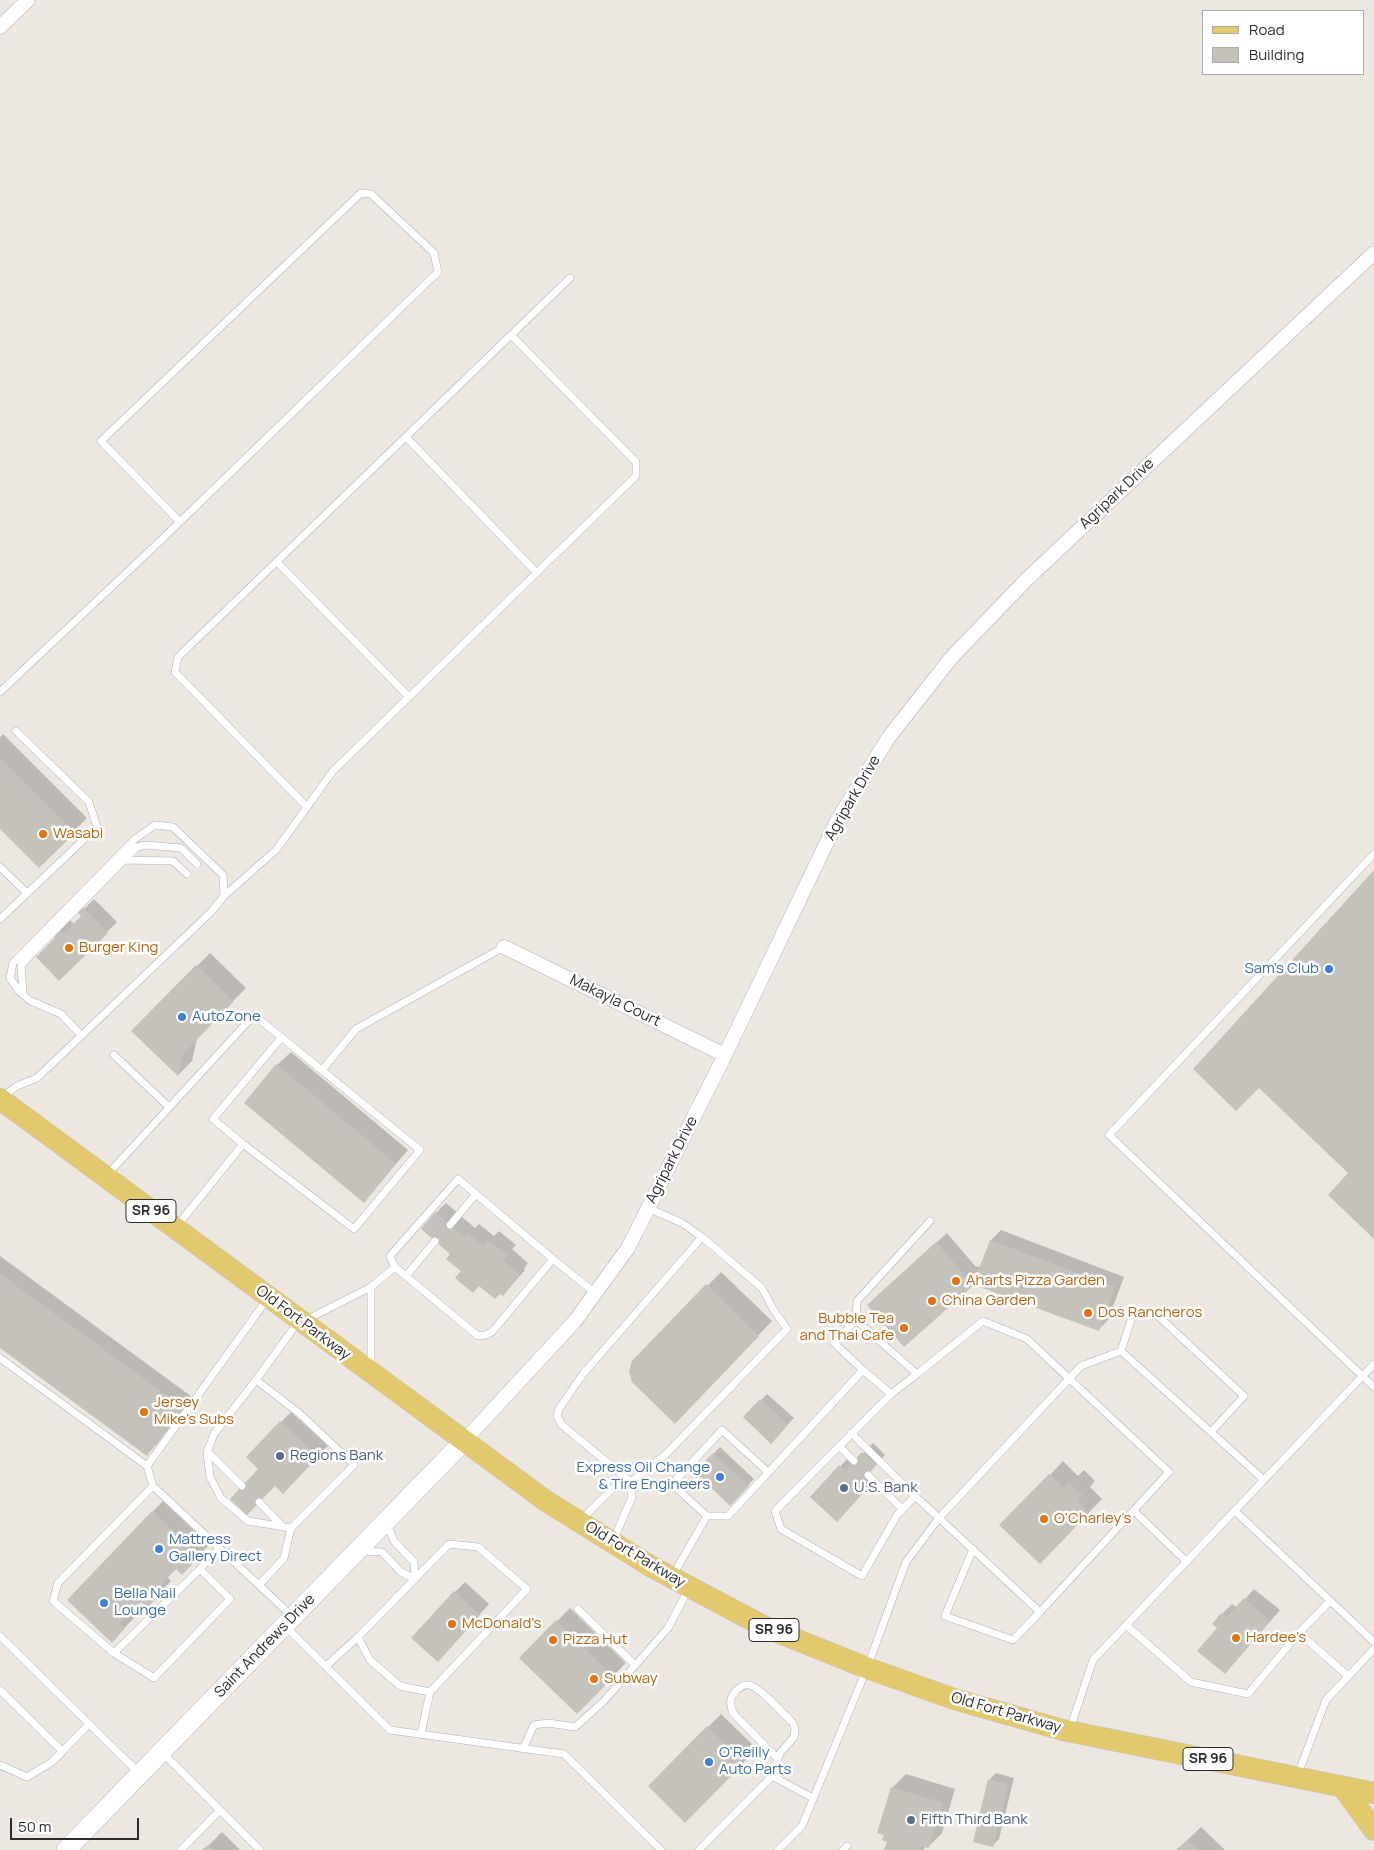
<!DOCTYPE html>
<style>
body{margin:0}
#map{position:relative;width:1374px;height:1850px;overflow:hidden;background:#ece7e0;font-family:Manrope,sans-serif}
canvas{display:block}
.legend{position:absolute;left:1202px;top:10px;width:162px;height:65px;box-sizing:border-box;background:#fff;border:1px solid #ababab;margin:0;padding:6px 9px;list-style:none;font-size:15px;color:#2c2c2c}
.legend li{display:flex;align-items:center;gap:10px;height:25px}
.legend b{width:25px;border:1px solid #ababab}
.scale{position:absolute;left:10px;top:1818px;width:129px;height:22px;box-sizing:border-box;border:2px solid #2c2c2c;border-top:0;padding-left:6px;font-size:15px;line-height:18px;white-space:nowrap;color:#2c2c2c;-webkit-text-stroke:4px #fff;paint-order:stroke}
</style>
<div id="map">
<canvas width="1374" height="1850"></canvas>
<ul class="legend">
<li><b style="height:6px;background:#e3c96e"></b>Road</li>
<li><b style="height:14px;background:#c5c1bb"></b>Building</li>
</ul>
<div class="scale">50 m</div>
</div>
<script>
const context = document.querySelector('canvas').getContext('2d');
context.lineJoin = 'round';
function paint(path, color) { context.fillStyle = color; context.fill(path, 'evenodd'); }
function trace(path, color, width, dash) { context.strokeStyle = color; context.lineWidth = width; context.lineCap = dash ? 'butt' : 'round'; context.setLineDash(dash || []); context.stroke(path); }
function label(font, color, halo, rows, align = 'center') {
  context.font = font + ' Manrope,sans-serif'; context.lineWidth = 5; context.setLineDash([]); context.textBaseline = 'middle'; context.strokeStyle = halo; context.fillStyle = color; for (const [text, x, y, turn = 0] of rows) {
    context.save(); context.translate(x, y); context.rotate((+turn || 0) * Math.PI / 180); context.textAlign = isNaN(turn) ? turn : align; if (halo) context.strokeText(text, 0, 0); context.fillText(text, 0, 0); context.restore();
  }
}
paint(new Path2D(`
 M 3,734 L 87,818 L 39,866 L 0,827 L 0,737 Z
 M 94,899 L 117,922 L 59,980 L 57,938 L 55,936 L 70,920 L 75,925 L 83,916 L 80,913 Z
 M 210,953 L 246,988 L 197,1038 L 192,1061 L 178,1075 L 133,1031 Z
 M 291,1052 L 408,1150 L 364,1201 L 277,1065 Z
 M 446,1203 L 475,1228 L 479,1224 L 494,1236 L 499,1231 L 516,1245 L 512,1249 L 528,1263 L 524,1269 L 525,1270 L 503,1295 L 462,1271 L 452,1253 L 436,1213 Z
 M 1001,1230 L 1124,1277 L 1108,1320 L 1098,1330 L 973,1284 L 878,1295 L 947,1233 L 976,1267 L 982,1266 L 991,1240 Z
 M 0,1256 L 192,1397 L 157,1444 L 147,1454 L 0,1347 Z
 M 721,1272 L 772,1321 L 688,1409 L 633,1362 Z
 M 767,1394 L 794,1418 L 771,1442 L 745,1417 Z
 M 291,1412 L 328,1446 L 283,1492 L 247,1457 Z
 M 873,1443 L 885,1455 L 869,1473 L 875,1479 L 847,1510 L 812,1497 L 850,1456 L 856,1461 Z
 M 720,1447 L 754,1479 L 730,1504 L 696,1472 Z
 M 1063,1461 L 1078,1476 L 1084,1470 L 1095,1481 L 1090,1487 L 1102,1499 L 1040,1562 L 1050,1475 Z
 M 163,1501 L 209,1545 L 182,1573 L 177,1568 L 167,1577 L 171,1581 L 147,1606 L 141,1601 L 129,1613 L 134,1618 L 112,1641 L 68,1600 Z
 M 465,1582 L 489,1604 L 448,1650 L 455,1592 Z
 M 1254,1589 L 1280,1610 L 1234,1663 L 1219,1628 L 1222,1614 L 1232,1604 L 1237,1608 Z
 M 570,1608 L 626,1663 L 577,1712 L 521,1658 Z
 M 721,1714 L 757,1749 L 685,1821 L 650,1786 Z
 M 996,1773 L 1014,1778 L 999,1839 L 993,1845 L 989,1780 Z
 M 906,1774 L 955,1789 L 942,1833 L 928,1847 L 925,1846 L 924,1850 L 886,1850 L 888,1841 L 892,1788 Z
 M 1201,1827 L 1225,1850 L 1177,1850 Z
 M 222,1832 L 240,1850 L 204,1850 Z`), '#0003');
paint(new Path2D(`
 M 0,758 L 75,833 L 39,868 L 0,829 Z
 M 1374,870 L 1374,1239 L 1328,1195 L 1348,1173 L 1259,1088 L 1236,1111 L 1193,1069 Z
 M 83,908 L 108,933 L 59,981 L 36,957 L 55,938 L 53,936 L 59,930 L 64,934 L 81,916 L 78,913 Z
 M 196,965 L 233,1002 L 184,1053 L 178,1076 L 131,1031 Z
 M 276,1064 L 396,1164 L 364,1203 L 244,1103 Z
 M 435,1212 L 465,1237 L 468,1233 L 483,1246 L 488,1240 L 507,1255 L 503,1260 L 519,1274 L 515,1279 L 516,1280 L 503,1296 L 500,1294 L 495,1299 L 479,1286 L 473,1293 L 455,1278 L 461,1271 L 446,1259 L 450,1254 L 421,1229 Z
 M 990,1240 L 1115,1287 L 1099,1331 L 974,1285 L 904,1347 L 867,1305 L 936,1242 L 965,1276 L 977,1274 Z
 M 0,1274 L 183,1407 L 147,1456 L 0,1348 Z
 M 706,1284 L 759,1336 L 675,1424 L 632,1382 L 629,1371 L 632,1361 Z
 M 760,1399 L 788,1425 L 771,1444 L 743,1417 Z
 M 280,1421 L 318,1457 L 283,1494 L 275,1486 L 247,1515 L 230,1499 L 258,1469 L 246,1457 Z
 M 862,1452 L 876,1465 L 860,1484 L 866,1490 L 837,1522 L 810,1497 L 839,1465 L 845,1471 Z
 M 713,1453 L 749,1486 L 730,1506 L 695,1472 Z
 M 1049,1474 L 1064,1488 L 1069,1483 L 1083,1496 L 1077,1501 L 1089,1513 L 1040,1564 L 999,1525 Z
 M 152,1511 L 200,1556 L 182,1575 L 176,1569 L 158,1588 L 162,1592 L 147,1608 L 141,1602 L 120,1624 L 125,1628 L 112,1643 L 67,1600 Z
 M 454,1591 L 480,1615 L 438,1662 L 411,1638 Z
 M 1244,1598 L 1270,1621 L 1225,1674 L 1197,1651 L 1217,1628 L 1212,1624 L 1221,1613 L 1226,1618 Z
 M 556,1620 L 614,1677 L 577,1714 L 519,1658 Z
 M 707,1726 L 744,1763 L 685,1823 L 648,1786 Z
 M 988,1779 L 1008,1784 L 993,1847 L 973,1842 Z
 M 891,1787 L 943,1803 L 929,1848 L 921,1846 L 920,1850 L 884,1850 L 887,1842 L 882,1840 L 884,1835 L 877,1833 Z
 M 1187,1840 L 1198,1850 L 1176,1850 Z
 M 208,1845 L 213,1850 L 202,1850 Z`), '#c5c1bb');
const lane = new Path2D(`
 M 406,437 L 537,573
 M 277,562 L 409,697
 M 0,692 L 157,544 L 438,272 L 434,253 L 371,194 L 361,193 L 101,441 L 179,521
 M 307,807 L 175,672 L 178,657 L 570,278
 M 1374,854 L 1109,1135 L 1374,1387
 M 124,860 L 173,861 L 187,874
 M 0,867 L 26,892
 M 224,896 L 276,850 L 333,771 L 636,476 L 636,462 L 511,335
 M 0,919 L 97,827 L 89,802 L 16,731
 M 23,994 L 21,965 L 137,847 L 145,845 L 181,848 L 197,864
 M 114,1055 L 169,1107
 M 322,1070 L 356,1029 L 504,947
 M 2,1097 L 17,1086 L 37,1078 L 211,912 L 224,896 L 223,875 L 173,827 L 155,825 L 135,839 L 13,963 L 10,978 L 19,991 L 29,1000 L 61,1014 L 81,1035
 M 243,1144 L 213,1119 L 281,1038
 M 108,1174 L 254,1015 L 420,1150 L 354,1229 L 243,1144 L 177,1226
 M 458,1179 L 553,1259 L 492,1332 L 485,1335 L 478,1336 L 395,1267 L 390,1256 Z
 M 450,1225 L 476,1194
 M 553,1259 L 595,1293
 M 406,1276 L 435,1241
 M 306,1320 L 371,1287 L 395,1267
 M 856,1320 L 857,1301 L 930,1221
 M 1121,1351 L 1134,1311 L 1155,1313 L 1244,1396 L 1211,1432
 M 0,1358 L 147,1466 L 153,1486 L 293,1617
 M 371,1366 L 371,1287
 M 863,1370 L 891,1394
 M 256,1380 L 298,1322
 M 851,1433 L 915,1496
 M 839,1446 L 854,1461
 M 208,1452 L 242,1486
 M 147,1466 L 268,1298
 M 768,1472 L 722,1430 L 672,1484 L 707,1516 L 728,1516 L 863,1370 L 834,1343 L 856,1320 L 917,1374 L 983,1321 L 1027,1339 L 1169,1472 L 1040,1612 L 939,1518 L 1081,1366 L 1121,1351 L 1264,1480
 M 868,1475 L 902,1509
 M 153,1486 L 58,1583 L 53,1601 L 114,1653 L 154,1678 L 230,1599 L 200,1569 L 220,1548
 M 259,1502 L 283,1527
 M 1134,1511 L 1187,1562
 M 1235,1511 L 1374,1642
 M 582,1519 L 617,1484 L 631,1482 L 666,1454 L 787,1329 L 773,1309 L 762,1288 L 702,1237 L 682,1223 L 648,1208
 M 387,1524 L 394,1541 L 414,1562 L 415,1579
 M 614,1539 L 632,1497 L 631,1482 L 562,1425 L 557,1416 L 559,1409 L 583,1374 L 702,1237
 M 973,1549 L 945,1616 L 1013,1640 L 1040,1612
 M 360,1551 L 382,1552 L 401,1572 L 415,1579
 M 673,1575 L 707,1516
 M 259,1585 L 284,1558 L 291,1528 L 354,1465 L 299,1413 L 256,1380 L 214,1434 L 207,1452 L 210,1477 L 221,1498 L 248,1521 L 291,1528
 M 578,1609 L 635,1665
 M 1126,1625 L 1191,1682 L 1248,1694 L 1299,1633 L 1348,1676
 M 285,1626 L 390,1730 L 564,1754 L 661,1850
 M 1299,1633 L 1330,1601
 M 0,1636 L 140,1774
 M 358,1637 L 370,1660 L 400,1686 L 430,1692
 M 114,1653 L 200,1569
 M 326,1666 L 358,1637 L 449,1544 L 478,1547 L 527,1589 L 430,1692 L 421,1734
 M 0,1690 L 62,1751
 M 1070,1729 L 1093,1660 L 1374,1364
 M 523,1749 L 534,1725 L 548,1723 L 575,1727 L 603,1702 L 668,1628 L 688,1590
 M 162,1752 L 260,1850
 M 0,1765 L 27,1777 L 52,1762 L 89,1724
 M 1298,1774 L 1326,1700 L 1374,1649
 M 772,1776 L 780,1753 L 794,1737 L 795,1729 L 793,1723 C 784,1715 759,1686 749,1685 C 743,1684 739,1688 735,1692 C 729,1699 730,1705 733,1713 L 778,1759
 M 181,1850 L 220,1810
 M 699,1850 L 772,1776 L 813,1798
 M 778,1850 L 802,1826 L 867,1668 L 906,1562 L 939,1518 L 915,1496 L 897,1515 L 862,1576 L 781,1529 L 775,1511 L 891,1394 L 917,1374
 M 843,1850 L 847,1846`);
const street = new Path2D(`
 M 0,27 L 28,0
 M 504,947 L 725,1055
 M 464,1441 L 575,1321 L 628,1248 L 725,1055 L 838,819 L 889,737 L 951,658 L 1026,580 L 1374,253`);
const secondary = new Path2D(`
 M 66,1850 L 464,1441`);
const primary = new Path2D(`
 M 0,1099 L 546,1501 L 652,1567 L 765,1627 L 867,1668 L 957,1700 L 1063,1730 L 1374,1793
 M 1342,1786 L 1374,1830`);
trace(lane, '#b0b1bb', 8);
trace(street, '#b0b1bb', 15);
trace(secondary, '#b0b1bb', 20);
trace(primary, '#c4c4c4', 22);
trace(lane, '#fff', 7);
trace(street, '#fff', 14);
trace(secondary, '#fff', 19);
trace(primary, '#e3c96e', 21);
for (const [x, y, r, color] of [
 [43,834,5,"#e8710a"],
 [69,948,5,"#e8710a"],
 [1329,969,5,"#3f7fe0"],
 [182,1017,5,"#3f7fe0"],
 [956,1281,5,"#e8710a"],
 [932,1301,5,"#e8710a"],
 [1088,1313,5,"#e8710a"],
 [904,1328,5,"#e8710a"],
 [144,1412,5,"#e8710a"],
 [280,1456,5,"#5c6f8a"],
 [720,1477,5,"#3f7fe0"],
 [844,1488,5,"#5c6f8a"],
 [1044,1519,5,"#e8710a"],
 [159,1549,5,"#3f7fe0"],
 [104,1603,5,"#3f7fe0"],
 [452,1624,5,"#e8710a"],
 [1236,1638,5,"#e8710a"],
 [553,1640,5,"#e8710a"],
 [594,1679,5,"#e8710a"],
 [709,1762,5,"#3f7fe0"],
 [911,1820,5,"#5c6f8a"]
]) { const dot = new Path2D(); dot.arc(x, y, r, 0, 2 * Math.PI); context.fillStyle = color; context.fill(dot); trace(dot, '#fff', 2); }
for (const [x, y, w] of [
 [151,1211,50],
 [774,1630,50],
 [1208,1759,50]
]) { const box = new Path2D(); box.roundRect(x - w / 2, y - 11.5, w, 23, 4); context.fillStyle = '#fff'; context.fill(box); trace(box, '#2c2c2c', 1); }
label('bold 14px', '#2c2c2c', null, [
 ["SR 96",151,1211],
 ["SR 96",774,1630],
 ["SR 96",1208,1759]
]);
label('15px', '#2c2c2c', '#fff', [
 ["Agripark Drive",1117,494,-43],
 ["Agripark Drive",853,798,-60],
 ["Makayla Court",615,1001,26],
 ["Agripark Drive",672,1160,-63],
 ["Old Fort Parkway",303,1323,37],
 ["Old Fort Parkway",635,1555,31],
 ["Saint Andrews Drive",265,1646,-46],
 ["Old Fort Parkway",1006,1713,16]
]);
label('15px', '#c56008', '#fff', [
 ["Wasabi",53,834],
 ["Burger King",79,948],
 ["Aharts Pizza Garden",966,1281],
 ["China Garden",942,1301],
 ["Dos Rancheros",1098,1313],
 ["Bubble Tea",894,1319,"right"],
 ["and Thai Cafe",894,1336,"right"],
 ["Jersey",154,1403],
 ["Mike's Subs",154,1420],
 ["O'Charley's",1054,1519],
 ["McDonald's",462,1624],
 ["Hardee's",1246,1638],
 ["Pizza Hut",563,1640],
 ["Subway",604,1679]
], 'left');
label('15px', '#366cbe', '#fff', [
 ["Sam's Club",1319,969,"right"],
 ["AutoZone",192,1017],
 ["Express Oil Change",710,1468,"right"],
 ["& Tire Engineers",710,1485,"right"],
 ["Mattress",169,1540],
 ["Gallery Direct",169,1557],
 ["Bella Nail",114,1594],
 ["Lounge",114,1611],
 ["O'Reilly",719,1753],
 ["Auto Parts",719,1770]
], 'left');
label('15px', '#4e5e75', '#fff', [
 ["Regions Bank",290,1456],
 ["U.S. Bank",854,1488],
 ["Fifth Third Bank",921,1820]
], 'left');
</script>
